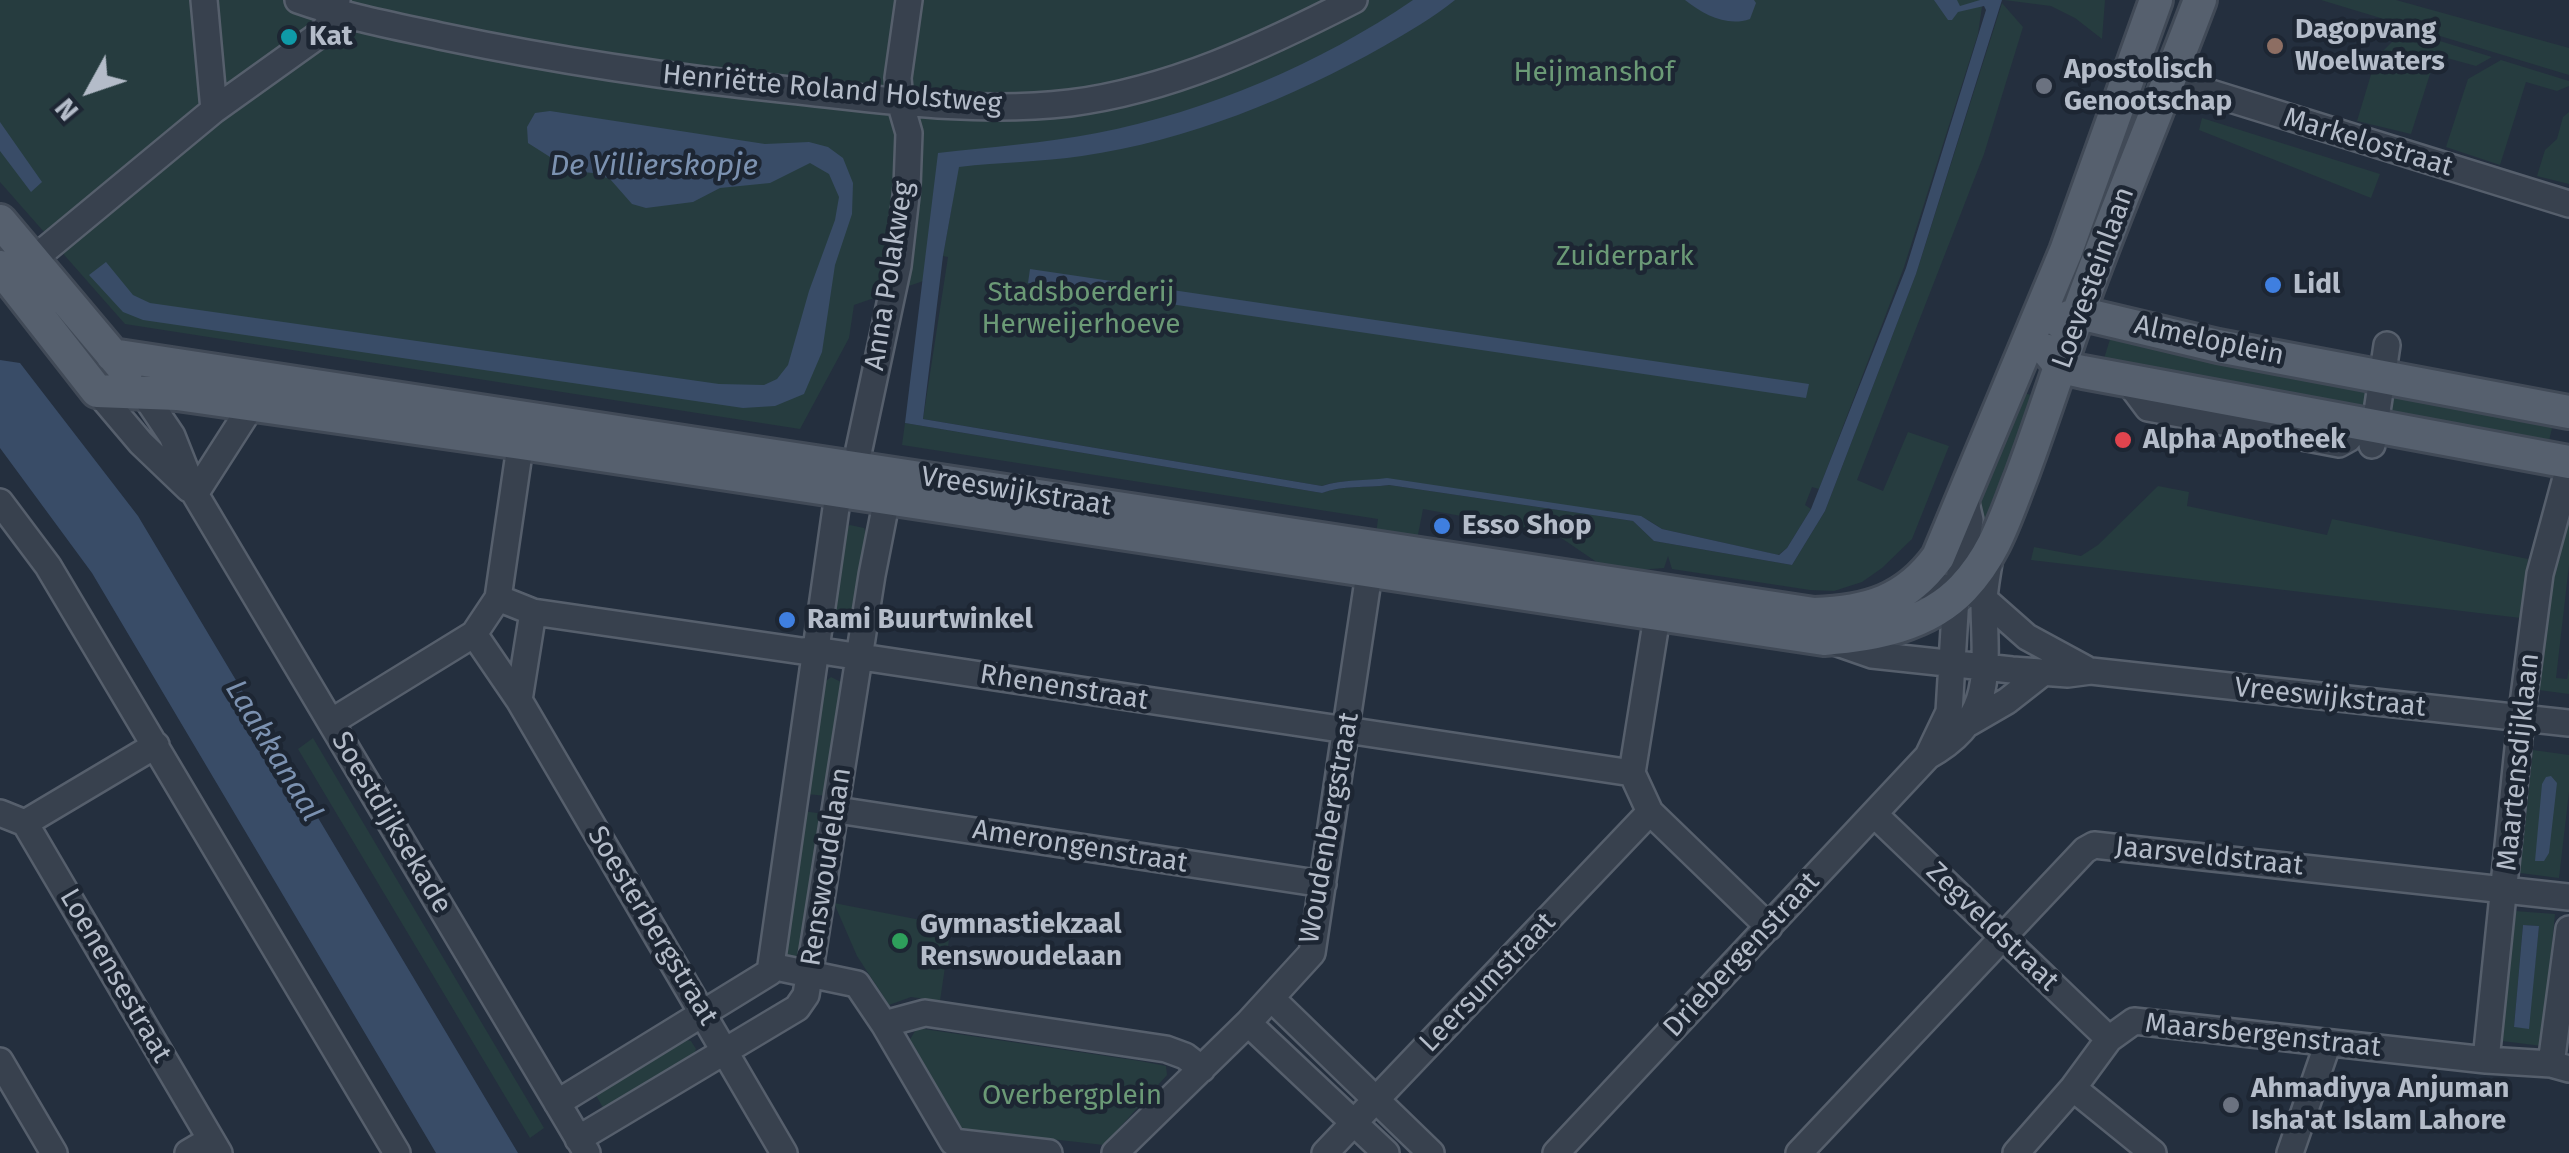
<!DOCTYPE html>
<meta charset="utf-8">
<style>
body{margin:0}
#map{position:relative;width:2569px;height:1153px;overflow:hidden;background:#242f3e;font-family:"Fira Sans",sans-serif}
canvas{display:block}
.north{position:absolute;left:40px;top:40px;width:100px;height:100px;-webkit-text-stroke:8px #1d2633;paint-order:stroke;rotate:230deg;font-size:28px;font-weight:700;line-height:40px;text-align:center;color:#b4bcc9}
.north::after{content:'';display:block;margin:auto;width:35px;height:45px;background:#b4bcc9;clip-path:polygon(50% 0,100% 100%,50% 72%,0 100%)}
</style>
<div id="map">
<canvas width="2569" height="1153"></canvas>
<div class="north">N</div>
</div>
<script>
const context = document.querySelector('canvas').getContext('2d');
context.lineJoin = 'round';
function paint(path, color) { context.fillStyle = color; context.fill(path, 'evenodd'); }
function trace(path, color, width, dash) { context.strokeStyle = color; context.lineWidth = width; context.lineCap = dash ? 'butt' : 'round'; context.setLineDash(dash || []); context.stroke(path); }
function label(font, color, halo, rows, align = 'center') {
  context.font = font + ' "Fira Sans",sans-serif'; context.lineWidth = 9; context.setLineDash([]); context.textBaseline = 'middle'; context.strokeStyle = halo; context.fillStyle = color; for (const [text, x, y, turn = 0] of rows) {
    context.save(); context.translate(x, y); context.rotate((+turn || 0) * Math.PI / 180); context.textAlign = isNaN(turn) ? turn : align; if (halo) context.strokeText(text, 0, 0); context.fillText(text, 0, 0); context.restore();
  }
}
paint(new Path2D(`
 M 0,0 L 1983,0 L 1978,34 L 1904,267 L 1819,489 L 1812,487 L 1805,505 L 1811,509 L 1787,548 L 1778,555 L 1662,529 L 1648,520 L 1383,479 C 1362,482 1341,479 1322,486 L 923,419 L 948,257 L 943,256 L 952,205 L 929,279 L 854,305 L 849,338 L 800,429 L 125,324 L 0,182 Z
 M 2004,0 L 2105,0 L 2102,39 L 2075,18 L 2051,6 Z
 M 2321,0 L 2396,0 L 2569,48 L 2569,75 Z
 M 2002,3 L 2023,27 L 1984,154 L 1857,480 L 1883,491 L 1908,432 L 1949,446 L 1912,539 L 1882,568 L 1862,582 L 1834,591 L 1810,590 L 1672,569 L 1668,556 L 1664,568 L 1638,570 L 1598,563 L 1554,533 L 1423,509 L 1417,540 L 1376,534 L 1378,519 L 902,445 L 905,423 L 1322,493 C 1343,485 1366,488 1389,485 L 1633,521 L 1654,541 L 1792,565 L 1825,511 L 1916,274 Z
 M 2404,30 L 2492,57 L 2476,66 L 2436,55 L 2411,134 L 2357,121 L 2376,58 Z
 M 2501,60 L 2569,81 L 2569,86 L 2557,91 L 2526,82 L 2500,165 L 2446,147 L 2468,79 Z
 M 2569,112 L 2569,184 L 2537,176 L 2545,150 L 2557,139 L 2563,117 Z
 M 2202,118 L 2380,174 L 2371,198 L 2199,130 Z
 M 2111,336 L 2554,420 L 2547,449 L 2102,365 Z
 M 2022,392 L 2033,396 L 1977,540 L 1971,537 L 1987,481 Z
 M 2158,486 L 2189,492 L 2187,506 L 2327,535 L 2332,519 L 2528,559 L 2521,618 L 2031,560 L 2034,547 L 2081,556 L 2098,545 Z
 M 2569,513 L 2569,565 L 2556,678 L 2567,679 L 2569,668 L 2569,694 L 2539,690 L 2554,571 Z
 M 850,525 L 864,528 L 866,534 L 852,628 L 840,631 L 831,622 L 845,529 Z
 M 831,677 L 841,682 L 842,691 L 827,796 L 806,794 L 822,684 Z
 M 313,738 L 544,1128 L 530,1138 L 298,749 Z
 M 2533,750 L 2569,755 L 2569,792 L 2559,878 L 2520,873 Z
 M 803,811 L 824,814 L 804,950 L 799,957 L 792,958 L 784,954 Z
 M 834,903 L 951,926 L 940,1001 L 911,997 L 889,1005 L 857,956 Z
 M 2515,911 L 2555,914 L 2542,1046 L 2502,1041 ZM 2523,925 L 2539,926 L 2528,1028 L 2514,1027 Z
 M 917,1028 L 1140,1061 L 1166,1066 L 1167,1075 L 1104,1145 L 961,1129 L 909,1041 Z
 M 683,1039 L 691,1041 L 696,1049 L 693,1057 L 605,1111 L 594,1092 Z`), '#263c3f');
paint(new Path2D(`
 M 1413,0 L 1455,0 C 1433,18 1408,32 1384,46 C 1292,98 1187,141 1082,156 C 1042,162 1000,162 959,167 L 943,256 L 923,419 L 1322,486 C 1343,479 1365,481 1387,478 L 1641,516 L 1662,529 L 1779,555 L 1787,548 L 1811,509 L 1906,268 L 1986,10 L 1984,6 L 1958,12 L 1952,20 L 1948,20 L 1934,0 L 1957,0 L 1960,6 L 1980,0 L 2002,0 L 1916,274 L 1825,511 L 1792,565 L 1654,541 L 1633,521 L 1389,485 C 1366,488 1343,485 1322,493 L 905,423 L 938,153 C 991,147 1045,143 1097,133 C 1207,112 1321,63 1413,0 Z
 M 1685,0 L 1754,0 L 1756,3 L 1750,19 C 1727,27 1704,15 1685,0 Z
 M 550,111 L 765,144 L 809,142 L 828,147 L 843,158 L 853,183 L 852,214 L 835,265 L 822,352 L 804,394 L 775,406 L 743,408 L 143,320 L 123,312 L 89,275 L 106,262 L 133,295 L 150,303 L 719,384 L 764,385 L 777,379 L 788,365 L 809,291 L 835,220 L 839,197 L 829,174 L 810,163 L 770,183 L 720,188 L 693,202 L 646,208 L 632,204 L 610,179 L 593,173 L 572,171 L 528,143 L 527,127 L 535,113 Z
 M 0,122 L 42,182 L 31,192 L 0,151 Z
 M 1030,269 L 1809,384 L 1806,398 L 1028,283 Z
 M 0,360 L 20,363 L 138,516 L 518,1153 L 436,1153 L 92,573 L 0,448 Z
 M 2551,776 L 2557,783 L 2549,853 L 2544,861 L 2535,861 L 2542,784 L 2546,777 Z
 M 2523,925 L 2539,926 L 2529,1029 L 2514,1027 Z`), '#394c67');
const minor = new Path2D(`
 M 298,0 C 346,17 395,26 445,37 C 559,61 674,78 790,90 C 883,100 976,114 1070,103 C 1171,90 1264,46 1354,0
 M 2169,80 L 2569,204
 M 214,110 L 323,32 L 335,13 L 337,0
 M 34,259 L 214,110 L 204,0
 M 2127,380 L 2148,408 L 2339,444 L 2348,439 L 2361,423
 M 141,390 L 172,436 L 195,494 L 587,1153
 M 97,391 L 141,443 L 189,489
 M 2372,445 L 2387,345
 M 859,449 L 898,266 L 907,187 L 909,133 L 900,102 L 898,78 L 909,0
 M 195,494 L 252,405
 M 0,502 L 48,566 L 397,1153
 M 1915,585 L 1962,589 L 1984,599 L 2027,637 L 2086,669
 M 498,598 L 533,612 L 802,651 L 815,650 L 1632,773
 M 1660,598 L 1632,773 L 1650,812 L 1769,927
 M 474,634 L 519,700 L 784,1153
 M 1829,640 L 1872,655 L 2012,670 L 2068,674 L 2091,671 L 2569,723
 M 519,700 L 533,612
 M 331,722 L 474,634 L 498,598 L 523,426
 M 1969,723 L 2007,701 L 2044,672
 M 1928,756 L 1949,712 L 1956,596 L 1970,520 L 1964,494
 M 837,810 L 1323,884
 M 0,813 L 25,823 L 219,1153
 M 1874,814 L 2109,1039
 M 25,823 L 156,745
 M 771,966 L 857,984 L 884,1024 L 953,1142 L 1049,1153
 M 1271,998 L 1431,1153
 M 1248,1023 L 1386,1153
 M 884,1024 L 925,1013 L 1166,1049 L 1185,1056 L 1202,1069
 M 2486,1060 L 2521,719 L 2540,574 L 2569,467
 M 0,1061 L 54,1153
 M 2551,1064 L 2569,929
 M 2073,1088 L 2153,1153
 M 557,1103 L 770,972 L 841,473
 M 578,1139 L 797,1008 L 806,995 L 872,575 L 890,483
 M 188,1153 L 210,1140
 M 1115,1153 L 1248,1023 L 1312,953 L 1372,554
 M 1325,1153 L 1650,812
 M 1556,1153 L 1928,756 C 1996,719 1985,669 1984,604 C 1984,588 1988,572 1990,556
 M 1799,1153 L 2085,850 L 2094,845 L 2569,897
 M 2016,1153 L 2073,1088 L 2109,1039 L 2134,1021 L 2486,1060 L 2551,1064 L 2569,1069
 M 2290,1153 L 2328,1043`);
const major = new Path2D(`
 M 0,221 L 126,371
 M 0,267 L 97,391 L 177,394 L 521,443 L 1824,639 C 1873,635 1927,626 1963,588 C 1995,554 2005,518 2022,475 C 2042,421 2060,366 2079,311 C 2117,206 2161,104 2200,0
 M 2059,321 L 2079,313 L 2218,346 L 2569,412
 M 2048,351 L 2061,367 L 2083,372 L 2569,462
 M 112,355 L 1814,614 C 1868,612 1906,601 1938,557 L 2066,251 L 2156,0`);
trace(minor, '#565f6c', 30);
trace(major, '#414a57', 38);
trace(minor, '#38414e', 25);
trace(major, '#56606e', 32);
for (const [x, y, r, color] of [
 [289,37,10,"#0f9aa8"],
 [2275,46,10,"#8d6e63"],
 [2044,86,10,"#6b7280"],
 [2273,285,10,"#3f7fe0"],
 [2123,440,10,"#e0444e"],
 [1442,526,10,"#3f7fe0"],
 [787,620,10,"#3f7fe0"],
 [900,941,10,"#2e9e5b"],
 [2231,1105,10,"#6b7280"]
]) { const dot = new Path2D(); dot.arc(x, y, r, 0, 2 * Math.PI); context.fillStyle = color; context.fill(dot); trace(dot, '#1d2633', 4); }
label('bold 28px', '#b4bcc9', '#1d2633', [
 ["Dagopvang",2295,30],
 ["Woelwaters",2295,62],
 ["Kat",309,37],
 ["Apostolisch",2064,70],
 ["Genootschap",2064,102],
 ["Lidl",2293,285],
 ["Alpha Apotheek",2143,440],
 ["Esso Shop",1462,526],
 ["Rami Buurtwinkel",807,620],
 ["Gymnastiekzaal",920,925],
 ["Renswoudelaan",920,957],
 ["Ahmadiyya Anjuman",2251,1089],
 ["Isha'at Islam Lahore",2251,1121]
], 'left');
label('28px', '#6b9a76', '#1d2633', [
 ["Heijmanshof",1594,73],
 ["Zuiderpark",1625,257],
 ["Stadsboerderij",1081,293],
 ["Herweijerhoeve",1081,325],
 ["Overbergplein",1072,1096]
]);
label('28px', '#b4bcc9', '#1d2633', [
 ["Henriëtte Roland Holstweg",832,90,5],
 ["Markelostraat",2368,143,17],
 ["Anna Polakweg",890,276,-81],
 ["Loevesteinlaan",2094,278,-70],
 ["Almeloplein",2209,341,12],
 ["Vreeswijkstraat",1016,492,9],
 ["Rhenenstraat",1064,688,9],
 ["Vreeswijkstraat",2330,698,6],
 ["Maartensdijklaan",2519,762,-84],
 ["Soestdijksekade",391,823,59],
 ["Woudenbergstraat",1330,828,-80],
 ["Amerongenstraat",1080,847,9],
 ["Jaarsveldstraat",2209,857,6],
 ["Renswoudelaan",827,867,-81],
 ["Soesterbergstraat",652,926,59],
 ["Zegveldstraat",1992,927,44],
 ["Driebergenstraat",1742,955,-47],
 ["Loenensestraat",115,976,60],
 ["Leersumstraat",1488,983,-46],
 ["Maarsbergenstraat",2263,1036,6]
]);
label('italic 30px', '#7c92b1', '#1d2633', [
 ["De Villierskopje",654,167],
 ["Laakkanaal",273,751,59]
]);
</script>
